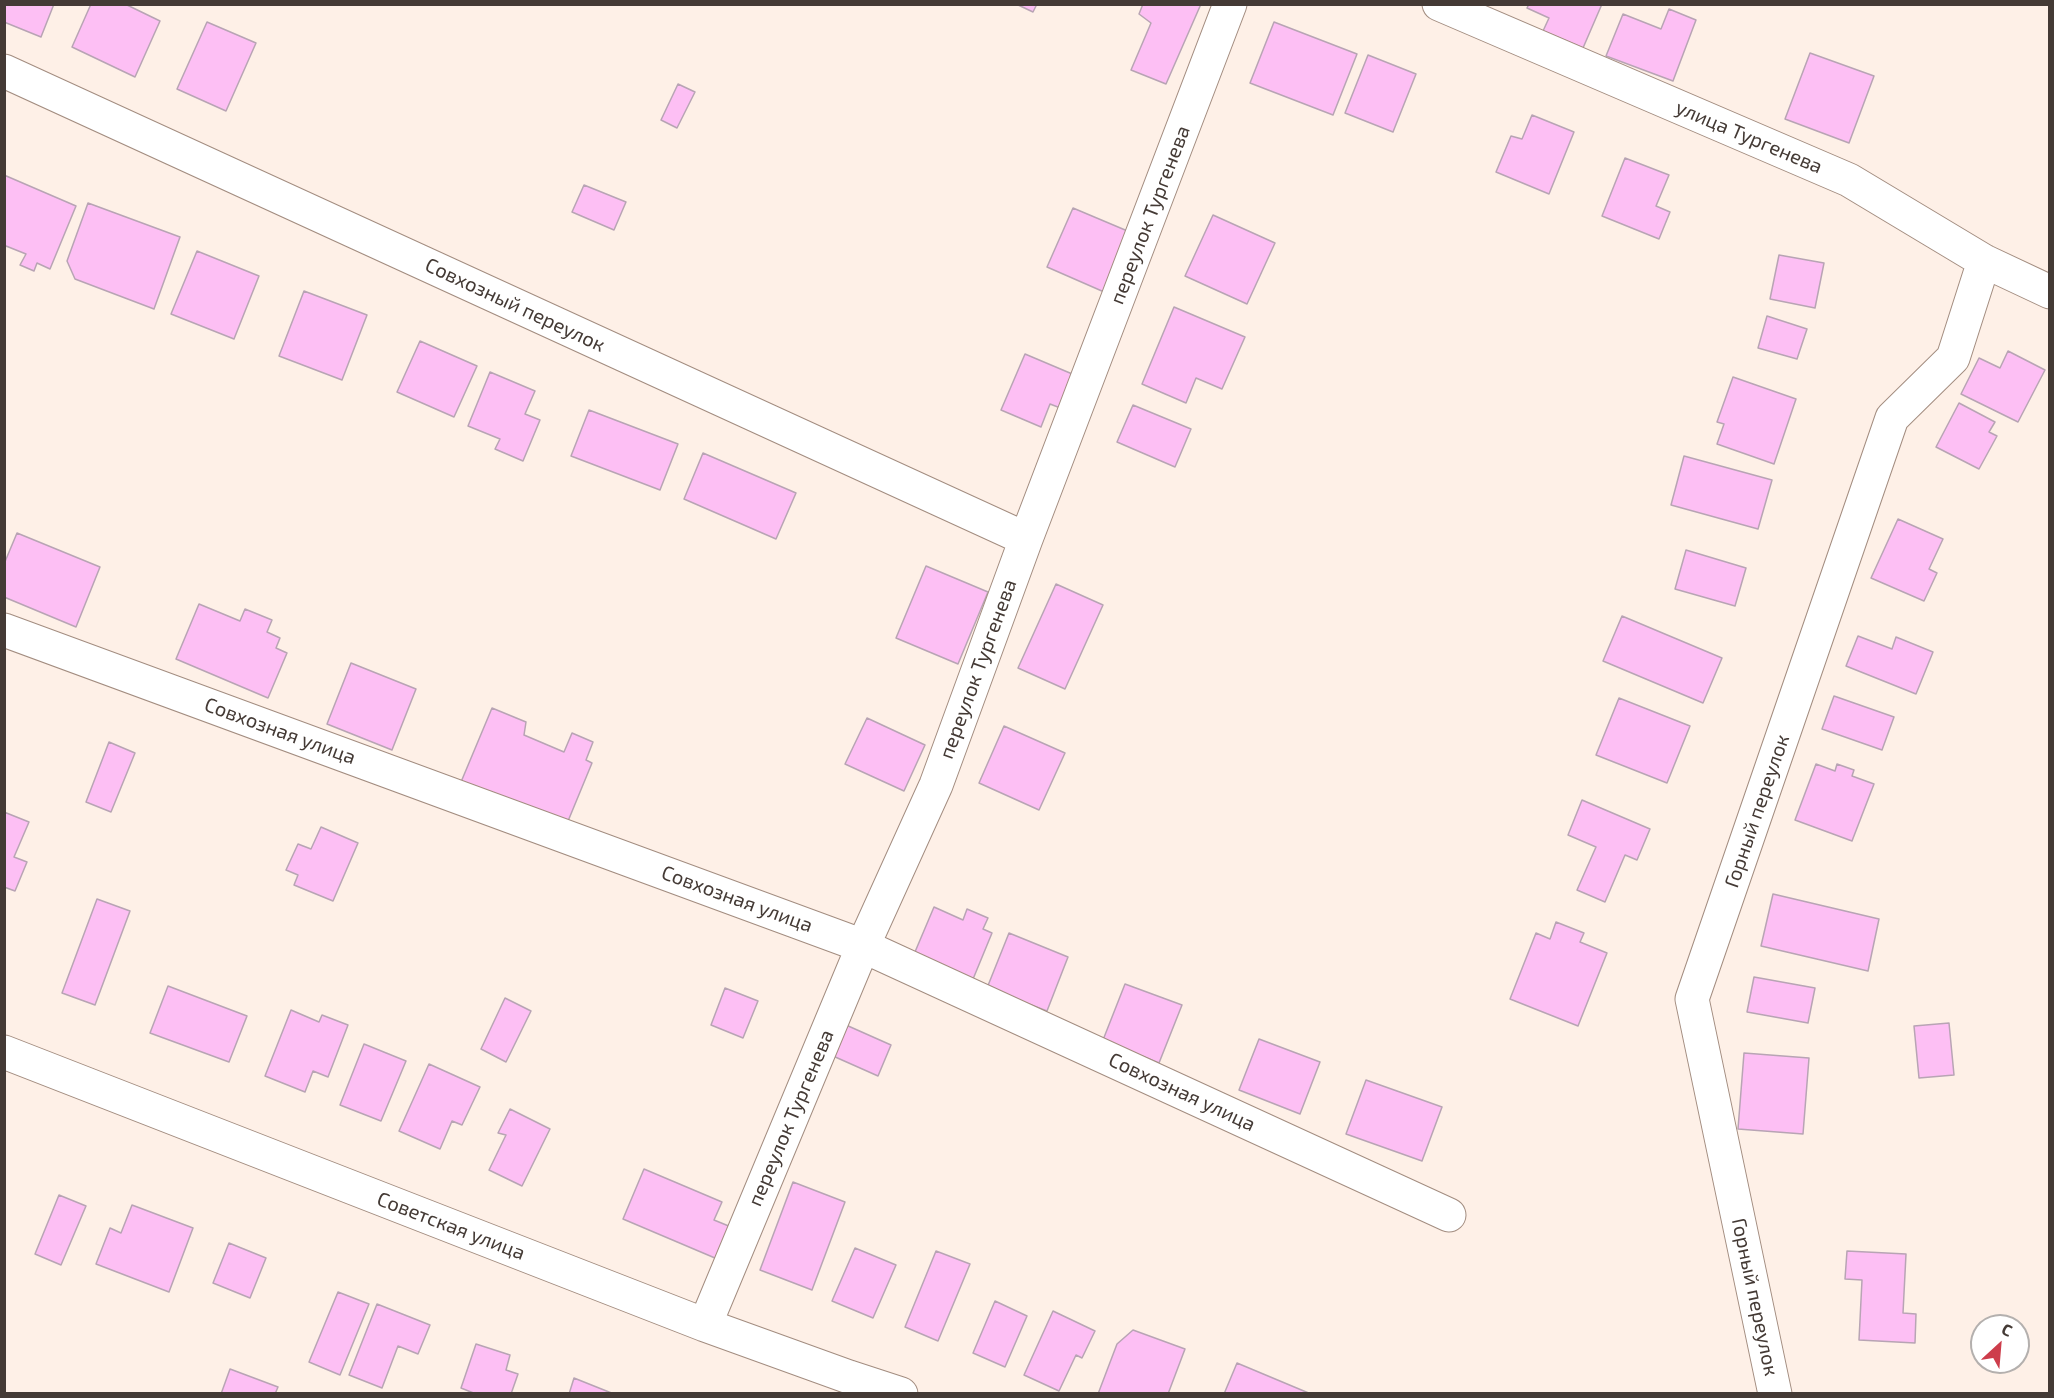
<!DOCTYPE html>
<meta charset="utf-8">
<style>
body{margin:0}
#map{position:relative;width:2054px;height:1398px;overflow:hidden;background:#fef0e7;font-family:"Exo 2",sans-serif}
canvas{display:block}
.frame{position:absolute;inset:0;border:6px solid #443a35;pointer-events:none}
.north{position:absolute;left:1970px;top:1314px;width:60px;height:60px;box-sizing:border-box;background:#fff;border:2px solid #b4b0ae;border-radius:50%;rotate:26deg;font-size:16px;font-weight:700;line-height:24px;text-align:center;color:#443a35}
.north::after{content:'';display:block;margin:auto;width:21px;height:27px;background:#cd3d4b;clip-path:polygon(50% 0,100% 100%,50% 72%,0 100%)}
</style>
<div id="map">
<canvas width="2054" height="1398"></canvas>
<div class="frame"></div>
<div class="north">С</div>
</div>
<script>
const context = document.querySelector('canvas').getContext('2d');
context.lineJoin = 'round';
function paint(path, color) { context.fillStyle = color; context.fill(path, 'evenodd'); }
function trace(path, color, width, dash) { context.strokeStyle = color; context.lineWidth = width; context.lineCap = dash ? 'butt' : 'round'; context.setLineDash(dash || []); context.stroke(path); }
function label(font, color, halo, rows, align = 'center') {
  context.font = font + ' "Exo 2",sans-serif'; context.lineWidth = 4.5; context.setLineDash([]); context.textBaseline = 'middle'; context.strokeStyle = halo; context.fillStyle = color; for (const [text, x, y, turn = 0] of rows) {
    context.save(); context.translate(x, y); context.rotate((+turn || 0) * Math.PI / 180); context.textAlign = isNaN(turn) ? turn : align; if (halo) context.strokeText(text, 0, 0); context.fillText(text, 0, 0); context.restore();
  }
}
const building = new Path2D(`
 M 4,4 L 54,4 L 41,37 L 4,22 Z
 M 91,4 L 125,4 L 160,21 L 135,77 L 72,47 Z
 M 1016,4 L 1037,4 L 1033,12 Z
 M 1143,4 L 1201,4 L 1166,84 L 1131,70 L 1151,23 L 1139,14 Z
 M 1529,4 L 1602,4 L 1583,48 L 1543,31 L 1549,18 L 1527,8 Z
 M 1669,9 L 1696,20 L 1673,81 L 1606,56 L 1623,14 L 1661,29 Z
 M 207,22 L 256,43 L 226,111 L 177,89 Z
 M 1274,22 L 1357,54 L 1333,115 L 1250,83 Z
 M 1810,53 L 1874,76 L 1849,143 L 1785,119 Z
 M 1368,55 L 1416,74 L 1393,132 L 1345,113 Z
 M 678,84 L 695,92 L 677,128 L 661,120 Z
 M 1532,115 L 1574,132 L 1549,194 L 1496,172 L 1511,136 L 1522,139 Z
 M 1625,158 L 1669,175 L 1656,206 L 1670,212 L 1659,239 L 1602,216 Z
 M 4,175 L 76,206 L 50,269 L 37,263 L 34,271 L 20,265 L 26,254 L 6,246 L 4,250 Z
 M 584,185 L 626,202 L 614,230 L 572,212 Z
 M 88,203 L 180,237 L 154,309 L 75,279 L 67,261 Z
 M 1073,208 L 1137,235 L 1111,295 L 1047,267 Z
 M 1213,215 L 1275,243 L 1247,304 L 1185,276 Z
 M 197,251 L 259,276 L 234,339 L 171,314 Z
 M 1779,255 L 1824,263 L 1815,308 L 1770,299 Z
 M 304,291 L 367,315 L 342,380 L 279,356 Z
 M 1174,307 L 1245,337 L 1222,389 L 1196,378 L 1186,403 L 1142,384 Z
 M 1767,316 L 1807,329 L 1797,359 L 1758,348 Z
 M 420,341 L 477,366 L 454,417 L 397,392 Z
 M 2008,351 L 2045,370 L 2018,422 L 1961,394 L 1979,358 L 2000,368 Z
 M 1025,354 L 1077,376 L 1063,409 L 1050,404 L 1041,427 L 1001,410 Z
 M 490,372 L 535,391 L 525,414 L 540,420 L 523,461 L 495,449 L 500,439 L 468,426 Z
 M 1733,377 L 1796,399 L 1774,464 L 1717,444 L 1724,424 L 1717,422 Z
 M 1959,403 L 1995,422 L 1989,432 L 1997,436 L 1979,469 L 1936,447 Z
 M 1133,405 L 1191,429 L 1175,467 L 1117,442 Z
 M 589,410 L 678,444 L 660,490 L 571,456 Z
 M 703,453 L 796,493 L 776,539 L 684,499 Z
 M 1684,456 L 1772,480 L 1758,529 L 1671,505 Z
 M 1898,519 L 1943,539 L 1929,569 L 1937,573 L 1924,601 L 1871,578 Z
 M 17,533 L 100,567 L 76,627 L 4,597 L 4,564 Z
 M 1686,550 L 1746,568 L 1735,606 L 1675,589 Z
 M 926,566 L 988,592 L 958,664 L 896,638 Z
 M 1056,584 L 1103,605 L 1065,689 L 1018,668 Z
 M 199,604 L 240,621 L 245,609 L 272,620 L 267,632 L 280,638 L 276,648 L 287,653 L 268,698 L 176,659 Z
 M 1622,616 L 1722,658 L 1703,703 L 1603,661 Z
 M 1858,636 L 1892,649 L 1896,637 L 1933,652 L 1916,694 L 1846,666 Z
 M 351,663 L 416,689 L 392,750 L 327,724 Z
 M 1834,696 L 1894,717 L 1882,750 L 1822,729 Z
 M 1619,698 L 1690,726 L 1667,783 L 1596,755 Z
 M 492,708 L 526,722 L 524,735 L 564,752 L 572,733 L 593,742 L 586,760 L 592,763 L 566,826 L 461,782 Z
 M 867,718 L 925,745 L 904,791 L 845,764 Z
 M 1004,726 L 1065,753 L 1039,810 L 979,783 Z
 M 109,742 L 135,753 L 111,812 L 86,802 Z
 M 1816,764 L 1835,771 L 1837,764 L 1854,770 L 1852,776 L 1874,784 L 1852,841 L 1795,820 Z
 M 1582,800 L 1650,829 L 1637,860 L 1625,855 L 1605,902 L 1577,890 L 1596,847 L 1568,835 Z
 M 4,812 L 29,822 L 14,857 L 27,862 L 15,891 L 4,887 Z
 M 321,827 L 358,843 L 333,901 L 294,885 L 298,875 L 286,870 L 298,844 L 311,849 Z
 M 1773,894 L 1879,919 L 1868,971 L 1761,946 Z
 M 97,899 L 130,911 L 95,1005 L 62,993 Z
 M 934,907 L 963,920 L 967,909 L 988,918 L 983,929 L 992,933 L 971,984 L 912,959 Z
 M 1556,922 L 1584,933 L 1580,942 L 1607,953 L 1578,1026 L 1510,999 L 1536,933 L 1550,939 Z
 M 1009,933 L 1068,957 L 1047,1011 L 987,988 Z
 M 1754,977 L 1815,988 L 1808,1023 L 1747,1012 Z
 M 1125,984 L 1182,1005 L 1159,1063 L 1103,1040 Z
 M 168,986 L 247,1016 L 229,1062 L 150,1033 Z
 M 725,988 L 758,1001 L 743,1038 L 711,1025 Z
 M 505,998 L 531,1011 L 506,1062 L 481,1049 Z
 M 291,1010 L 319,1022 L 322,1015 L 348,1025 L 328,1077 L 313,1071 L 305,1092 L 265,1076 Z
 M 1949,1023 L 1954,1075 L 1919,1078 L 1914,1026 Z
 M 846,1025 L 891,1045 L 878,1076 L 833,1056 Z
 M 1259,1039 L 1320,1062 L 1300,1114 L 1239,1090 Z
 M 364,1044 L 406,1061 L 381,1121 L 340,1105 Z
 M 1744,1053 L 1809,1058 L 1803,1134 L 1738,1129 Z
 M 429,1064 L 480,1087 L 462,1125 L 452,1121 L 440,1149 L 399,1131 Z
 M 1366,1080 L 1442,1107 L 1422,1161 L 1346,1134 Z
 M 510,1109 L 550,1129 L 522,1186 L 489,1170 L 506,1135 L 498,1133 Z
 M 644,1169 L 722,1202 L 714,1220 L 736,1229 L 722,1261 L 623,1219 Z
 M 793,1182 L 845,1202 L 812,1290 L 760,1270 Z
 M 59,1195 L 86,1206 L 61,1265 L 35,1254 Z
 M 132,1205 L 193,1228 L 169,1292 L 96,1264 L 110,1228 L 121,1233 Z
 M 229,1243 L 266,1258 L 250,1298 L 213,1283 Z
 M 855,1248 L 896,1265 L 873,1318 L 832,1301 Z
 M 936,1251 L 970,1264 L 938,1341 L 905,1327 Z
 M 1847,1251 L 1906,1254 L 1903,1313 L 1916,1314 L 1915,1343 L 1859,1340 L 1862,1280 L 1845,1279 Z
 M 338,1292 L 369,1304 L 340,1375 L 309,1362 Z
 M 995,1301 L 1027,1316 L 1005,1367 L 973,1353 Z
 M 377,1304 L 430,1325 L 418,1354 L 398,1346 L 382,1388 L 349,1375 Z
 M 1053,1311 L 1095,1331 L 1082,1358 L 1076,1355 L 1059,1391 L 1024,1375 Z
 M 1133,1330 L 1185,1349 L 1168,1394 L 1098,1394 L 1117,1344 Z
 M 476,1344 L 510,1355 L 506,1370 L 518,1374 L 511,1394 L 476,1394 L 461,1388 Z
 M 1237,1363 L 1311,1394 L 1224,1394 Z
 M 230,1369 L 278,1387 L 275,1394 L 221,1394 Z
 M 574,1378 L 614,1394 L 569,1394 Z`);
paint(building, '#fdbff4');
trace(building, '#b8a4b4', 1.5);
const minor = new Path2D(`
 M 1439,4 L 1849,180 L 1984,261 L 2050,292
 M 4,71 L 1026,539
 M 4,630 L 863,946 L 1449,1215
 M 4,1052 L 705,1325 L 849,1377 L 901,1394
 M 705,1325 L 863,946 L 936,785 L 1026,539 L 1230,4
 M 1775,1394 L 1692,999 L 1892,418 L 1953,358 L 1984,261`);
trace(minor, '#a38d80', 35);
trace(minor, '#fff', 33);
label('20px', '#443a35', '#fff', [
 ["улица Тургенева",1749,137,23],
 ["переулок Тургенева",1150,215,-69],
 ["Совхозный переулок",515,305,25],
 ["переулок Тургенева",978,669,-70],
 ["Совхозная улица",280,731,20],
 ["Горный переулок",1757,811,-71],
 ["Совхозная улица",737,899,20],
 ["Совхозная улица",1182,1092,25],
 ["переулок Тургенева",791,1118,-67],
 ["Советская улица",451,1226,21],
 ["Горный переулок",1755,1297,78]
]);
</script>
